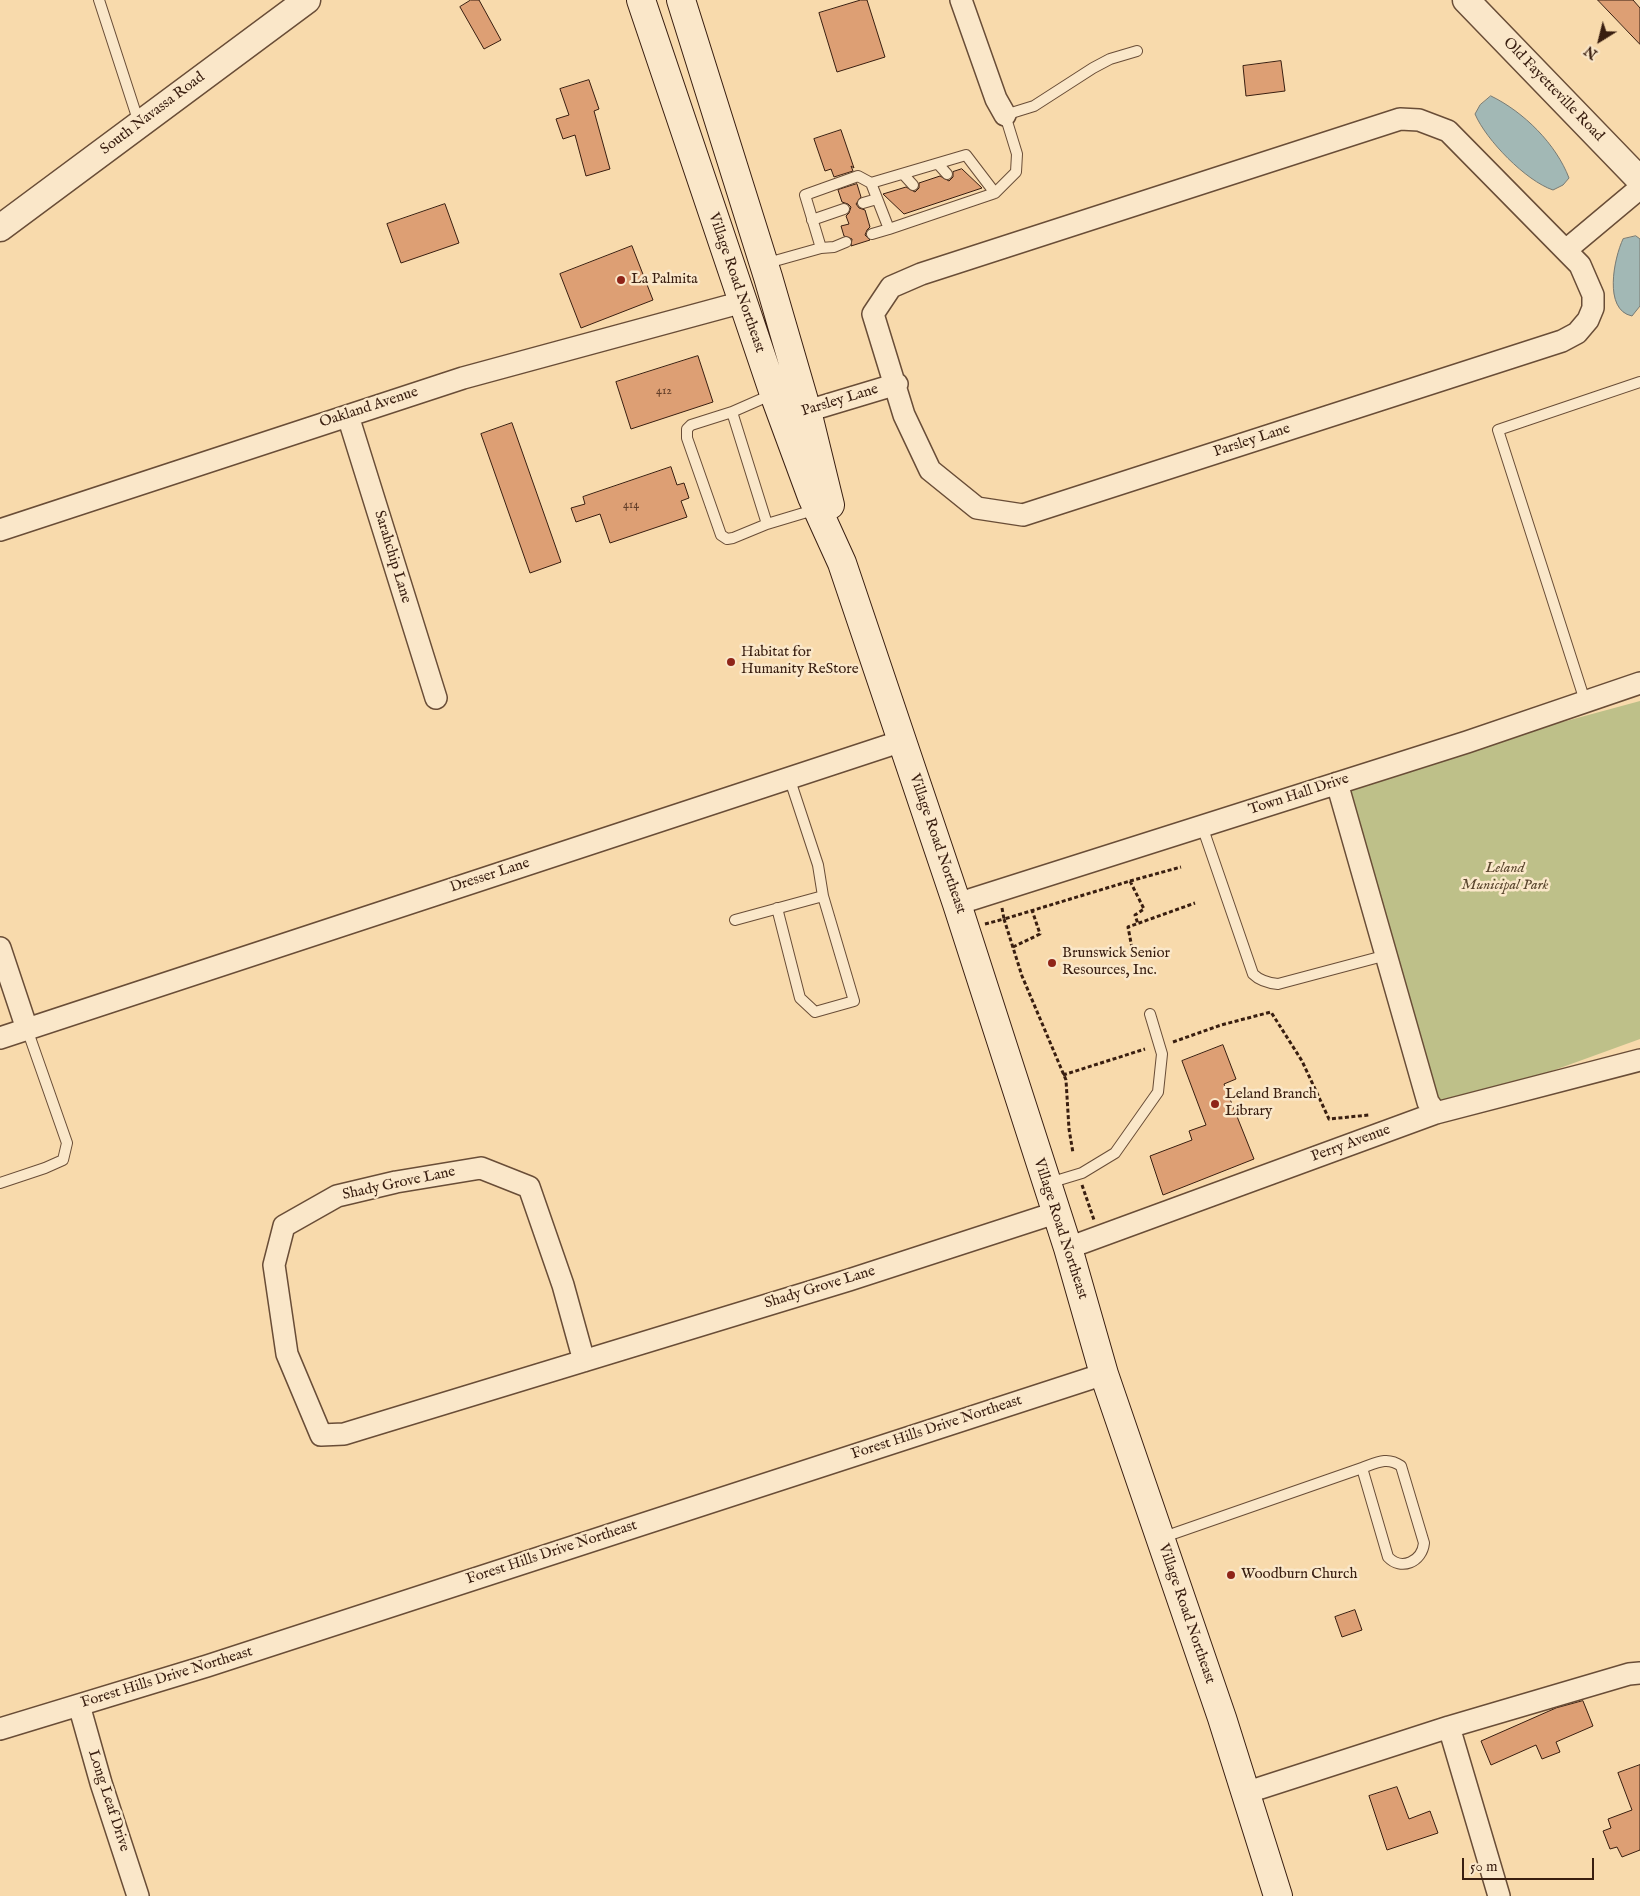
<!DOCTYPE html>
<style>
body{margin:0}
#map{position:relative;width:1640px;height:1896px;overflow:hidden;background:#f8daac;font-family:"IM FELL English",serif}
canvas{display:block}
.north{position:absolute;left:1575px;top:15px;width:50px;height:50px;-webkit-text-stroke:4px #fae7c9;paint-order:stroke;rotate:216deg;font-size:14px;font-weight:700;line-height:20px;text-align:center;color:#391e10}
.north::after{content:'';display:block;margin:auto;width:18px;height:22px;background:#391e10;clip-path:polygon(50% 0,100% 100%,50% 72%,0 100%)}
.scale{position:absolute;left:1462px;top:1858px;width:132px;height:22px;box-sizing:border-box;border:2px solid #391e10;border-top:0;padding-left:6px;font-size:15px;line-height:18px;white-space:nowrap;color:#391e10;-webkit-text-stroke:4px #fae7c9;paint-order:stroke}
</style>
<div id="map">
<canvas width="1640" height="1896"></canvas>
<div class="north">N</div>
<div class="scale">50 m</div>
</div>
<script>
const context = document.querySelector('canvas').getContext('2d');
context.lineJoin = 'round';
function paint(path, color) { context.fillStyle = color; context.fill(path, 'evenodd'); }
function trace(path, color, width, dash) { context.strokeStyle = color; context.lineWidth = width; context.lineCap = dash ? 'butt' : 'round'; context.setLineDash(dash || []); context.stroke(path); }
function label(font, color, halo, rows, align = 'center') {
  context.font = font + ' "IM FELL English",serif'; context.lineWidth = 5; context.setLineDash([]); context.textBaseline = 'middle'; context.strokeStyle = halo; context.fillStyle = color; for (const [text, x, y, turn = 0] of rows) {
    context.save(); context.translate(x, y); context.rotate((+turn || 0) * Math.PI / 180); context.textAlign = isNaN(turn) ? turn : align; if (halo) context.strokeText(text, 0, 0); context.fillText(text, 0, 0); context.restore();
  }
}
paint(new Path2D(`
 M 1640,701 L 1640,1039 L 1436,1113 L 1337,783 Z`), '#bec089');
const water = new Path2D(`
 M 1491,96 C 1524,112 1556,144 1569,178 L 1563,185 L 1553,190 C 1526,181 1486,140 1475,114 L 1480,105 Z
 M 1636,236 L 1640,239 L 1640,306 L 1632,316 C 1603,310 1614,258 1623,239 Z`);
paint(water, '#a2b8b5');
trace(water, '#787a73', 1);
const building = new Path2D(`
 M 471,0 L 479,0 L 501,40 L 484,49 L 460,7 Z
 M 861,0 L 867,0 L 885,57 L 837,72 L 819,13 Z
 M 1598,0 L 1633,0 L 1640,8 L 1640,44 Z
 M 1281,61 L 1285,91 L 1246,96 L 1243,66 Z
 M 589,80 L 599,109 L 594,111 L 610,169 L 586,176 L 575,135 L 563,139 L 556,119 L 569,115 L 560,89 Z
 M 841,130 L 854,168 L 851,166 L 853,171 L 834,177 L 831,169 L 825,171 L 814,139 Z
 M 962,169 L 982,188 L 904,214 L 883,194 L 906,187 L 915,192 L 919,188 L 919,183 L 940,176 L 949,181 L 953,177 L 953,172 Z
 M 857,184 L 861,197 L 856,204 L 859,208 L 865,210 L 870,227 L 867,230 L 865,235 L 870,240 L 851,246 L 852,239 L 844,236 L 841,226 L 849,224 L 846,216 L 849,213 L 851,207 L 848,204 L 842,202 L 838,190 Z
 M 445,204 L 459,243 L 401,263 L 387,224 Z
 M 632,246 L 653,300 L 581,328 L 560,274 Z
 M 698,356 L 713,402 L 631,429 L 616,382 Z
 M 512,423 L 561,562 L 530,573 L 481,434 Z
 M 671,467 L 677,485 L 684,483 L 689,498 L 681,501 L 687,517 L 610,543 L 600,514 L 576,522 L 571,508 L 585,504 L 583,497 Z
 M 1223,1045 L 1236,1079 L 1224,1084 L 1254,1159 L 1163,1195 L 1150,1156 L 1192,1140 L 1189,1131 L 1206,1125 L 1182,1061 Z
 M 1355,1610 L 1362,1630 L 1342,1637 L 1335,1617 Z
 M 1583,1701 L 1593,1726 L 1556,1742 L 1560,1752 L 1542,1759 L 1536,1745 L 1491,1765 L 1481,1741 L 1556,1708 Z
 M 1640,1765 L 1640,1850 L 1622,1857 L 1617,1847 L 1610,1849 L 1603,1831 L 1611,1828 L 1608,1819 L 1632,1810 L 1618,1773 Z
 M 1397,1787 L 1409,1819 L 1430,1811 L 1438,1833 L 1387,1850 L 1369,1796 Z`);
paint(building, '#dd9f74');
trace(building, '#391e10', 1);
const service = new Path2D(`
 M 99,0 L 139,123
 M 938,164 L 947,174
 M 903,174 L 913,185
 M 871,183 L 966,155 L 995,193
 M 863,203 L 877,199
 M 812,220 L 844,209
 M 872,234 L 889,229
 M 821,248 L 834,247 L 846,242
 M 764,264 L 821,248 L 805,195 L 858,176 L 871,183 L 889,229 L 995,193 L 1016,172 L 1017,154 L 1005,115 L 1034,106 L 1093,68 L 1110,59 L 1137,51
 M 773,394 L 732,412 L 767,524 L 817,509
 M 732,412 L 691,425 L 687,429 L 687,438 L 721,535 L 727,539 L 733,538 L 767,524
 M 1585,701 L 1498,430 L 1640,382
 M 1202,826 L 1253,974 C 1260,981 1268,983 1278,984 L 1387,955
 M 777,908 L 800,998 L 815,1012 L 854,1001 L 823,896
 M 735,920 L 823,896 L 818,865 L 789,777
 M 0,1183 L 45,1168 L 63,1160 L 67,1143 L 27,1029
 M 1049,1183 L 1082,1173 L 1115,1153 L 1158,1092 L 1162,1054 L 1150,1014
 M 1161,1538 L 1362,1468 C 1376,1463 1387,1456 1401,1466 L 1424,1543 C 1422,1562 1401,1571 1388,1557 L 1362,1468`);
const minor = new Path2D(`
 M 961,0 L 996,99 L 1005,115
 M 1400,119 L 1419,120 L 1448,131 L 1580,265 L 1593,295 L 1593,308 L 1588,320 L 1577,333 L 1562,341 L 1023,515 L 977,508 L 930,470 L 904,415 L 873,314 L 891,287 L 921,274 Z
 M 1566,250 L 1640,188
 M 794,415 L 897,384
 M 348,416 L 436,698
 M 0,530 L 463,378 L 743,302
 M 1337,783 L 1428,1102 L 1436,1113
 M 957,904 L 1467,742 L 1640,683
 M 0,948 L 27,1029
 M 0,1038 L 902,741
 M 1068,1248 L 1436,1113 L 1640,1060
 M 584,1361 L 563,1285 L 529,1187 L 481,1168 L 396,1182 L 337,1196 L 284,1226 L 274,1265 L 287,1354 L 321,1435 L 344,1434 L 849,1280 L 1055,1213
 M 79,1705 L 101,1783 L 138,1896
 M 1449,1727 L 1499,1896
 M 0,1729 L 207,1666 L 1104,1374
 M 1245,1793 L 1449,1727 L 1629,1674 L 1640,1673`);
const tertiary = new Path2D(`
 M 1466,0 L 1640,180
 M 0,228 L 307,0`);
const secondary = new Path2D(`
 M 641,0 L 774,394 L 812,497 L 842,563 L 957,904 L 1068,1248 L 1104,1374 L 1222,1718 L 1278,1896
 M 681,0 L 768,277 L 807,411 L 830,505`);
trace(service, '#694d37', 12);
trace(minor, '#694d37', 24);
trace(tertiary, '#694d37', 29);
trace(secondary, '#391e10', 30);
trace(new Path2D(`
 M 1130,881 L 1181,867
 M 1002,908 L 1004,919 L 1130,881 L 1144,909 L 1135,915 L 1138,924
 M 985,924 L 1004,919 L 1022,976 L 1066,1080 L 1069,1129 L 1073,1153
 M 1013,947 L 1040,934 L 1032,910
 M 1132,948 L 1128,927 L 1195,903
 M 1173,1042 L 1221,1025 L 1271,1012 L 1302,1061 L 1329,1119 L 1369,1115
 M 1063,1075 L 1145,1049
 M 1082,1185 L 1094,1220`), '#391e10', 3, [4, 2.5]);
trace(service, '#fae7c9', 10);
trace(minor, '#fae7c9', 21);
trace(tertiary, '#fae7c9', 26);
trace(secondary, '#fae7c9', 28);
for (const [x, y, r, color] of [
 [621,280,5,"#8f2418"],
 [731,662,5,"#8f2418"],
 [1052,963,5,"#8f2418"],
 [1215,1104,5,"#8f2418"],
 [1231,1575,5,"#8f2418"]
]) { const dot = new Path2D(); dot.arc(x, y, r, 0, 2 * Math.PI); context.fillStyle = color; context.fill(dot); trace(dot, '#fae7c9', 2); }
label('12px', '#623e29', null, [
 ["412",664,392],
 ["414",631,506]
]);
label('15px', '#391e10', '#fae7c9', [
 ["Old Fayetteville Road",1553,90,46],
 ["South Navassa Road",153,114,-37],
 ["Village Road Northeast",736,283,71],
 ["Parsley Lane",840,401,-17],
 ["Oakland Avenue",369,408,-18],
 ["Parsley Lane",1252,441,-18],
 ["Sarahchip Lane",392,557,73],
 ["Town Hall Drive",1299,795,-18],
 ["Village Road Northeast",937,844,71],
 ["Dresser Lane",490,876,-18],
 ["Perry Avenue",1351,1144,-20],
 ["Shady Grove Lane",399,1184,-12],
 ["Village Road Northeast",1060,1229,72],
 ["Shady Grove Lane",820,1288,-17],
 ["Forest Hills Drive Northeast",937,1428,-18],
 ["Forest Hills Drive Northeast",552,1553,-18],
 ["Village Road Northeast",1186,1614,71],
 ["Forest Hills Drive Northeast",167,1678,-17],
 ["Long Leaf Drive",108,1801,72]
]);
label('15px', '#391e10', '#fae7c9', [
 ["La Palmita",631,280],
 ["Habitat for",741,653],
 ["Humanity ReStore",741,670],
 ["Brunswick Senior",1062,954],
 ["Resources, Inc.",1062,971],
 ["Leland Branch",1225,1095],
 ["Library",1225,1112],
 ["Woodburn Church",1241,1575]
], 'left');
label('italic 15px', '#5a462e', '#fae7c9', [
 ["Leland",1505,869],
 ["Municipal Park",1505,886]
]);
</script>
